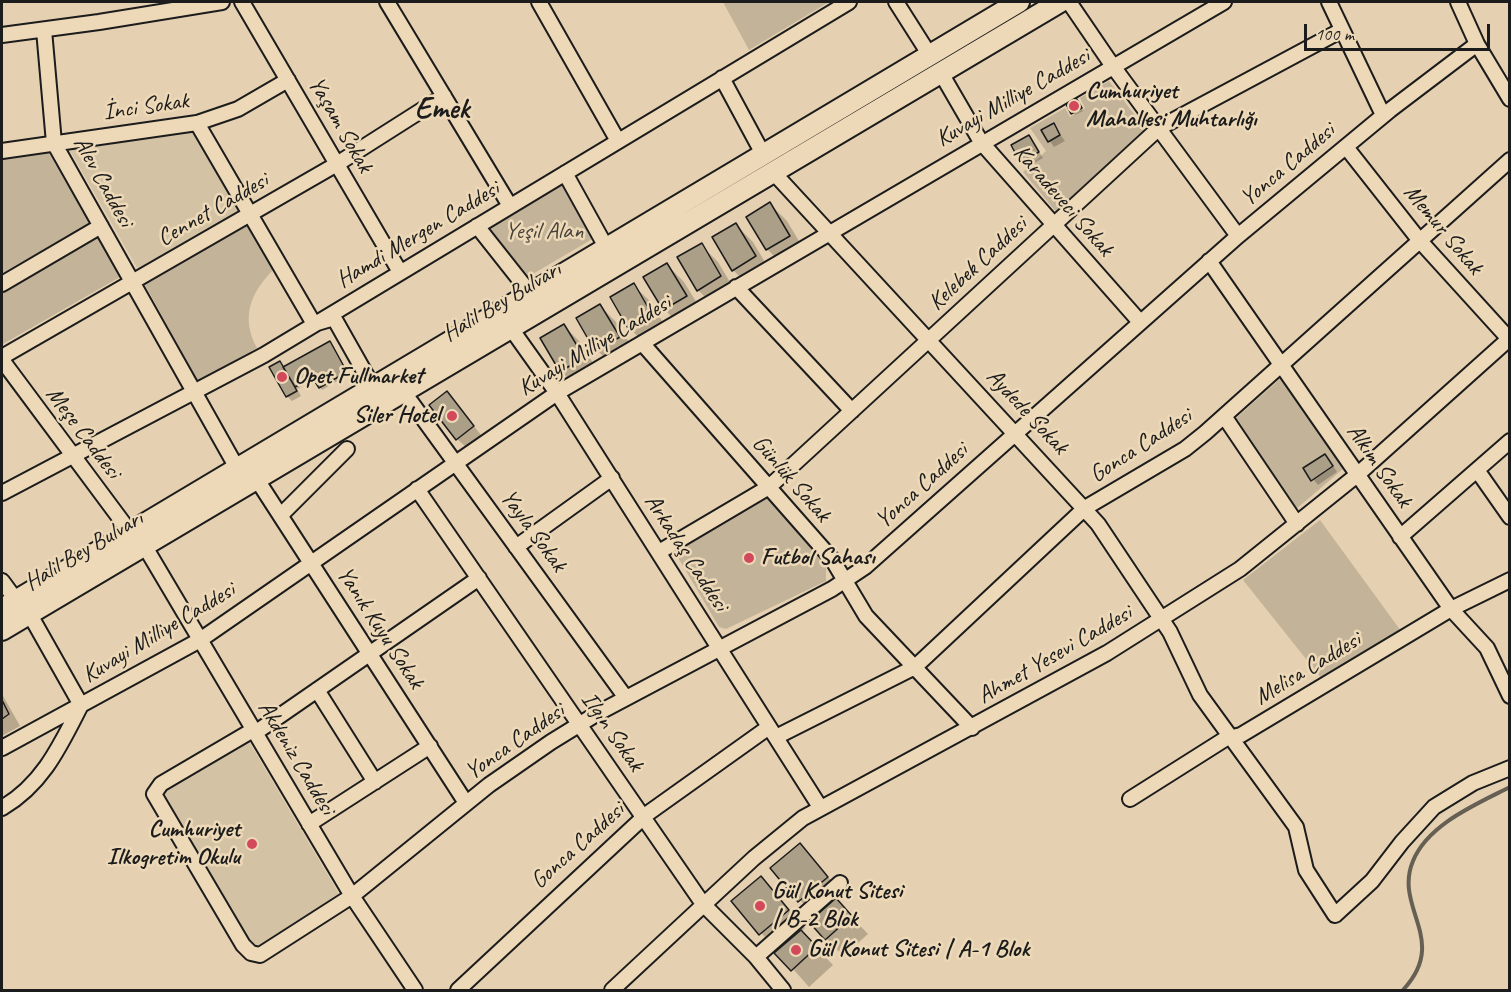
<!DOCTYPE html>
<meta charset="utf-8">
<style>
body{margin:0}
#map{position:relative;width:1511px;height:992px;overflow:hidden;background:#e5d1b1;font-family:Caveat,sans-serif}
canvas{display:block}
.frame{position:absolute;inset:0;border:3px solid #1c1c1c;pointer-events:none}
.scale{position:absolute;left:1304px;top:24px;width:186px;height:27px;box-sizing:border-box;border:3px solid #1c1c1c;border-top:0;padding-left:8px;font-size:18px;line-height:21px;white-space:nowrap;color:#1c1c1c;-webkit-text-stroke:4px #edd9b7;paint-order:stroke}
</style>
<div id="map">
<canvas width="1511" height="992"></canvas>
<div class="frame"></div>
<div class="scale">100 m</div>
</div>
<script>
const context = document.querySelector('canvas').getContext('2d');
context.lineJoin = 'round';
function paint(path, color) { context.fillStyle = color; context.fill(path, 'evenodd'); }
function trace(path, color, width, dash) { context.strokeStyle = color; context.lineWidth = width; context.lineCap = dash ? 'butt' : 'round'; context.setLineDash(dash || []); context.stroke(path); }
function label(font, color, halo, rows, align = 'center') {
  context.font = font + ' Caveat,sans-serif'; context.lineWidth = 5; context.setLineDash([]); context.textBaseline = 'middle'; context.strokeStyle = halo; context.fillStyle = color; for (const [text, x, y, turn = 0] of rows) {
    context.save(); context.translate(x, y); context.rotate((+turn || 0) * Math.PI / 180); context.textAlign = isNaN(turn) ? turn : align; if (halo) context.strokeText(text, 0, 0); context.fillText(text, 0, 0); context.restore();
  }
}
paint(new Path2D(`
 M 194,130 L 242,212 L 139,271 L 69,149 Z
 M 248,740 L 342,899 L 256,950 L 162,790 Z`), '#d4c2a5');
paint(new Path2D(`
 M 723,2 L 829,2 L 749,50 Z
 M 1109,81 L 1146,130 L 1057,213 L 1023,172 L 1046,151 L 1030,128 L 1065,108 L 1070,117 L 1085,108 L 1080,98 Z
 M 47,150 L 90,224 L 2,273 L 2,157 Z
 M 564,184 L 594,238 L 526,278 L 489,229 Z
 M 249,225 L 274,269 C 251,292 240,317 257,348 L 198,381 L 145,285 Z
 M 97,236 L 120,277 L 3,344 L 2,291 Z
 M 1281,378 L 1344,468 L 1295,510 L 1234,420 Z
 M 765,495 L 826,566 L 826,581 L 726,629 L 719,627 L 673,549 Z
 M 1320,520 L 1401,631 L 1322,679 L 1243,580 Z`), '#c3b398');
paint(new Path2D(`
 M 1078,102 L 1083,111 L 1075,115 L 1068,105 Z
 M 1053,125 L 1065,141 L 1054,147 L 1043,131 Z
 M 1029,137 L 1043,158 L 1027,167 L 1013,146 Z
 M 770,204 L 787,221 L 806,253 L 784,266 L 767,249 Z
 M 736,225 L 753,242 L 772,274 L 750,287 L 733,270 Z
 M 701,245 L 718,262 L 737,294 L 715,307 L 698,290 Z
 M 667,265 L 684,282 L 703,313 L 681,326 L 664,309 Z
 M 633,285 L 651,302 L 669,333 L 648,346 L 630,329 L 612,298 Z
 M 600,306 L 617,323 L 636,354 L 614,367 L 597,350 Z
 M 564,326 L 581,343 L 600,375 L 578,388 L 561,371 Z
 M 331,345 L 348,375 L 322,390 L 315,379 L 297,389 L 301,396 L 292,401 L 287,396 L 280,363 L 285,368 Z
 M 455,402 L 481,435 L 466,447 L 457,439 Z
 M 1330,461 L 1337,472 L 1318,485 L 1305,469 Z
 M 2,694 L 20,726 L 2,736 Z
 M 800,845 L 844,895 L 837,901 L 868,934 L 843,956 L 811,922 L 816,918 L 772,868 Z
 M 761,878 L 805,928 L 801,932 L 833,965 L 809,987 L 733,901 Z`), '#0003');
trace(new Path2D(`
 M 1403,990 C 1450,940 1393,908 1413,861 C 1428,824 1477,804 1510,787`), '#665f53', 4);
const building = new Path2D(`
 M 1076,98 L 1082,108 L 1071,114 L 1066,104 Z
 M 1054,123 L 1060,135 L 1048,142 L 1041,130 Z
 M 1029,135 L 1039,152 L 1020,162 L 1011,145 Z
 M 770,202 L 790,236 L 766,250 L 746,217 Z
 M 736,223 L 756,256 L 732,271 L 712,237 Z
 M 702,243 L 721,276 L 697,291 L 677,257 Z
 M 667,263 L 687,296 L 663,310 L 643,277 Z
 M 634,283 L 653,316 L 629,330 L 610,297 Z
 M 600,304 L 620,337 L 595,351 L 576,318 Z
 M 564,324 L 584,357 L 560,372 L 540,338 Z
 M 330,341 L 347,372 L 319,388 L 312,377 L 295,387 L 283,367 Z
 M 280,361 L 297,391 L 286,397 L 269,367 Z
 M 447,391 L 474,426 L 456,440 L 429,405 Z
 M 1325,454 L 1333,466 L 1311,481 L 1303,468 Z
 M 2,700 L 9,714 L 2,719 Z
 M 800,843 L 828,877 L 798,902 L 770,868 Z
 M 761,876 L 789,910 L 759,935 L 731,901 Z
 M 836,898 L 852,916 L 825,940 L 809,922 Z
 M 801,930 L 817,947 L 791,971 L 774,953 Z`);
paint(building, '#ac9f88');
trace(building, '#1c1c1c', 1.5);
const minor = new Path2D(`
 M 242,2 L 400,272
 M 387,2 L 510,206
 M 539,2 L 618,141
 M 896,2 L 929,54
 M 1069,2 L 1112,65 L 1238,236
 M 1329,2 L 1383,115
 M 1458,2 L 1477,44 L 1510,99
 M 44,30 L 54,143 L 237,468
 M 2,35 L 99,22 L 222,2
 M 941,73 L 981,142 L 1140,322
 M 722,78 L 763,154
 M 197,123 L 314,324 L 334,318 L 373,387
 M 1346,147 L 1420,241 L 1510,340
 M 2,151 L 197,123 L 238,109 L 288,80
 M 773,172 L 1098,524 L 1170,632 L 1200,695 L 1296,827 L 1306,870 L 1335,915 L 1372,881 L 1402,842 L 1434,807 L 1473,783 L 1510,768
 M 565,173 L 606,247
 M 477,226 L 530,293
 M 1209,261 L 1451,609 L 1487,648 L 1510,696
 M 2,284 L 101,226
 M 736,287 L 852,411
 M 510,327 L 557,393 L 820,807
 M 642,343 L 832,559 L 866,616 L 972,728
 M 2,357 L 337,164 L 444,96
 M 2,360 L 130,532
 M 403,391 L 626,698
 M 1224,416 L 1297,524
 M 1477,470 L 1510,517
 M 256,478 L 466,803
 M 417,489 L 703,904 L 756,957 L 783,990
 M 2,493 L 264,355 L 849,2
 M 281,515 L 347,449
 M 1400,537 L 1510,441
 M 144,545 L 352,896 L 415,990
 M 516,547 L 612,478
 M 659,552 L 769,487 L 1159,128 L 1342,30
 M 2,581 L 16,600
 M 317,690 L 375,782
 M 253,730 L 161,784 L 154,794 L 243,945 L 251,953 L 260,955 L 352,896 L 489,785 L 551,742 L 598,713 L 832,589 L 865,567 L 1238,236 L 1390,110 L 1477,44
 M 255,733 L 479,578
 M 776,737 L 915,667 L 1085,508 L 1185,449 L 1205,433 L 1510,160
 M 2,748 L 200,640 L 557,393 L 1224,2
 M 1130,799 L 1225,739 L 1241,735 L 1451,609 L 1510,580
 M 2,808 C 43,784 60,746 81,705 L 29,613
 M 309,824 L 430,746
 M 756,957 L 840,883
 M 458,990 L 647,814 L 769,727
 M 612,990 L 754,858 L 803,818 L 1107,653 L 1240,569 L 1357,475 L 1510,338`);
const highway = new Path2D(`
 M 2,609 L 1019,2
 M 2,630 L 1060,2`);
trace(minor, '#1c1c1c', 18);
trace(highway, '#1c1c1c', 24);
trace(minor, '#edd9b7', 14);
trace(highway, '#edd9b7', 20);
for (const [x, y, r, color] of [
 [1074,106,6,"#d1495b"],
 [282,377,6,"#d1495b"],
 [452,416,6,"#d1495b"],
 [749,558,6,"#d1495b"],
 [252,844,6,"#d1495b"],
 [760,906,6,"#d1495b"],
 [796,950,6,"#d1495b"]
]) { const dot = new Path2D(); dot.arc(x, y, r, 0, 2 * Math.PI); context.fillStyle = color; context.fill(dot); trace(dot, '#edd9b7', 2); }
label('bold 24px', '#1c1c1c', '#edd9b7', [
 ["Cumhuriyet",1086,92],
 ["Mahallesi Muhtarlığı",1086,120],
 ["Opet Fullmarket",294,377],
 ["Siler Hotel",440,416,"right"],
 ["Futbol Sahası",761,558],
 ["Cumhuriyet",240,830,"right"],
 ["Ilkogretim Okulu",240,858,"right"],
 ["Gül Konut Sitesi",772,892],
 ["| B-2 Blok",772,920],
 ["Gül Konut Sitesi | A-1 Blok",808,950]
], 'left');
label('24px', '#1c1c1c', '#edd9b7', [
 ["Kuvayi Milliye Caddesi",1013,98,-30],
 ["İnci Sokak",146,107,-8],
 ["Yaşam Sokak",340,125,60],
 ["Yonca Caddesi",1288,165,-40],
 ["Alev Caddesi",103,182,61],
 ["Karadeveci Sokak",1063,201,49],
 ["Cennet Caddesi",213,210,-30],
 ["Memur Sokak",1443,230,50],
 ["Hamdi Mergen Caddesi",418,235,-31],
 ["Kelebek Caddesi",978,264,-43],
 ["Halil Bey Bulvarı",502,302,-31],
 ["Kuvayi Milliye Caddesi",595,346,-31],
 ["Aydede Sokak",1027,412,47],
 ["Meşe Caddesi",83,433,53],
 ["Gonca Caddesi",1141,446,-33],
 ["Alkım Sokak",1379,466,55],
 ["Günlük Sokak",791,479,49],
 ["Yonca Caddesi",922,486,-42],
 ["Yayla Sokak",533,531,54],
 ["Halil Bey Bulvarı",84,551,-31],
 ["Arkadaş Caddesi",686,553,57],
 ["Yanık Kuyu Sokak",380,628,57],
 ["Kuvayi Milliye Caddesi",159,633,-31],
 ["Ahmet Yesevi Caddesi",1055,655,-30],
 ["Melisa Caddesi",1308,669,-31],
 ["Ilgın Sokak",612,732,55],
 ["Yonca Caddesi",515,742,-35],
 ["Akdeniz Caddesi",296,758,59],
 ["Gonca Caddesi",578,846,-42]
]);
label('24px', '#46423b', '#edd9b7', [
 ["Yeşil Alan",544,232]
]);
label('bold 30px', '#1c1c1c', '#edd9b7', [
 ["Emek",442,110]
]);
</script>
